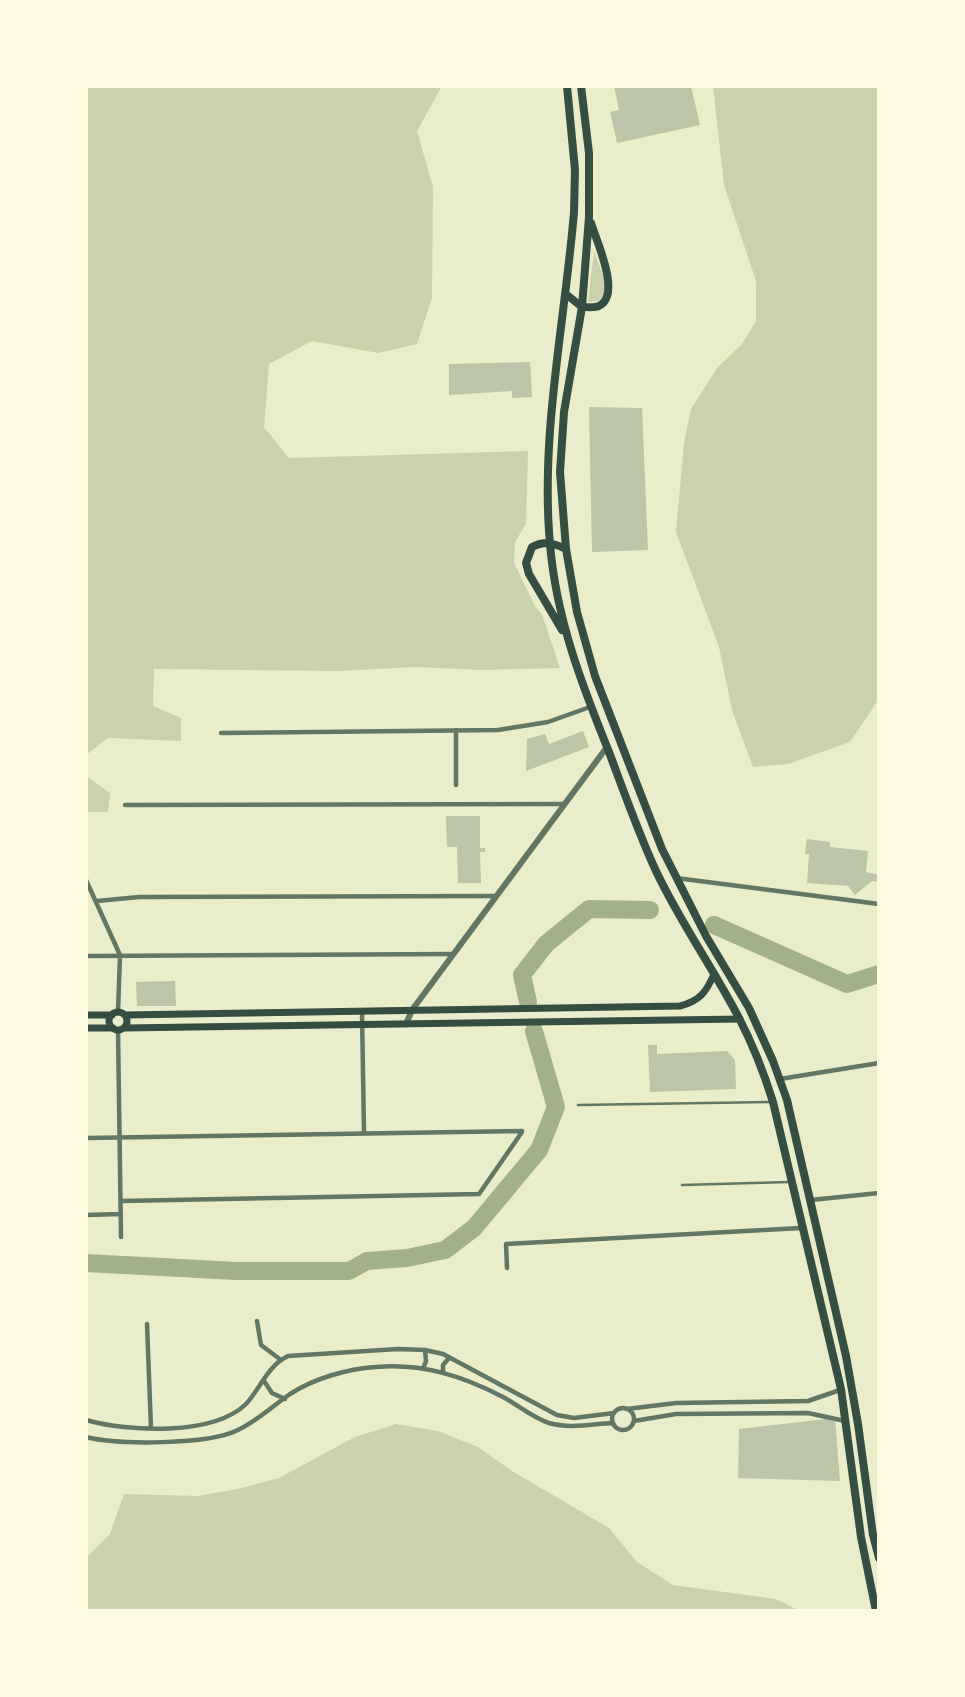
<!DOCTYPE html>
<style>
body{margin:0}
#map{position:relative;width:965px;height:1697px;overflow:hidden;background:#e9edc9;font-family:"Zilla Slab",serif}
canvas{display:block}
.frame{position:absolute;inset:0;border:88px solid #fefae0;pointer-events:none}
</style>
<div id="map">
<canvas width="965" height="1697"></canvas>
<div class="frame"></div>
</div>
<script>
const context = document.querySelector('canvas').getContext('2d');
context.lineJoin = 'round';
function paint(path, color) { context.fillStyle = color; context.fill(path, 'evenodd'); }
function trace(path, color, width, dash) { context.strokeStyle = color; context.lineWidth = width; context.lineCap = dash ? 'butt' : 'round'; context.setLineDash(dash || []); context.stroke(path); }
paint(new Path2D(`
 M 86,86 L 442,86 L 417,131 L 433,187 L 432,298 L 417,344 L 378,353 L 312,341 L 269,364 L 264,427 L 289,458 L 528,451 L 526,524 L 515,542 L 514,563 L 536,608 L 542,614 L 560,668 L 481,670 L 416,667 L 337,671 L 154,669 L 153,706 L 181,718 L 181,741 L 108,738 L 86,755 Z
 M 713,86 L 879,86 L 879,699 L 850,742 L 788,764 L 753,767 L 732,710 L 719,647 L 676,532 L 684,443 L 691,409 L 717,368 L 742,344 L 756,321 L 756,281 L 724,185 Z
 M 594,251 L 606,284 L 603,297 L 598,301 L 588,302 Z
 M 86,776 L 110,793 L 108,812 L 86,812 Z
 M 396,1424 L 438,1431 L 478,1447 L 512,1471 L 609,1528 L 637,1562 L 673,1585 L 776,1599 L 800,1611 L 86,1611 L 86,1558 L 110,1534 L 124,1494 L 197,1496 L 238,1489 L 279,1478 L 355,1437 Z`), '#cad2ad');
trace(new Path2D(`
 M 714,925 L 847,984 L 879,974
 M 528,1002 L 522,975 L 546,944 L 589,909 L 650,910
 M 86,1263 L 237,1271 L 349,1271 L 367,1261 L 407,1258 L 445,1250 L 474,1228 L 539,1150 L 556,1107 L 534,1031`), '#a3b18a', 18);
paint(new Path2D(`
 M 614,86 L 691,86 L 700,125 L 617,143 L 610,112 L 619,110 Z
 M 530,362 L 532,397 L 512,398 L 512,391 L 449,395 L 449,364 Z
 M 589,407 L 642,408 L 648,550 L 592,552 Z
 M 583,731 L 589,747 L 526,771 L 527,739 L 545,734 L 549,744 Z
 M 446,816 L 480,816 L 480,848 L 485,848 L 485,852 L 480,852 L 481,883 L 458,883 L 457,847 L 447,847 Z
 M 807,839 L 830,842 L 830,847 L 868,851 L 866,872 L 879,875 L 879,882 L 872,881 L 855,895 L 848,886 L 807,883 L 809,854 L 805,854 Z
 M 175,981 L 176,1006 L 137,1006 L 136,982 Z
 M 648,1045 L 657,1045 L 657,1054 L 727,1051 L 735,1060 L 736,1089 L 650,1092 Z
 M 835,1418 L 840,1481 L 738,1478 L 739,1429 Z`), '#bcc5a7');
trace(new Path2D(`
 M 578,1105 L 770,1102
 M 682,1185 L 789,1182`), '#617663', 2.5);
trace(new Path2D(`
 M 456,730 L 456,785
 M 221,733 L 498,730 L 548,722 L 590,707
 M 125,805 L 564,804
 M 676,878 L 879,904
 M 86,880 L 120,955 L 118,1012
 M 97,901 L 139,897 L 497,896
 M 86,956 L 453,954
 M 362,1012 L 364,1133
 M 118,1030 L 121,1237
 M 780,1079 L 879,1063
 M 86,1138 L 522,1131
 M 811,1200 L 879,1193
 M 121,1201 L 479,1194 L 522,1132
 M 86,1215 L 121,1214
 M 507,1268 L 506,1244 L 801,1228
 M 257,1321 L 261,1345 L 281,1360
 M 147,1324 L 151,1428
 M 423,1369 L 426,1361 L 425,1350
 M 443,1372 L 443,1365 L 449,1358
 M 264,1381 L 272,1393 L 285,1399
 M612 1419a11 11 0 1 1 22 0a11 11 0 1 1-22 0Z
 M 627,1409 L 676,1403 L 808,1401 L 840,1390
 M 86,1420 C 128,1432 213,1436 246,1404 C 261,1388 267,1366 288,1356 L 398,1349 L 425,1350 L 443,1354 L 557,1415 L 574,1418 L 614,1413
 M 634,1421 L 676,1414 L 808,1413 L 845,1421
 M 86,1437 C 118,1445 208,1445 238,1430 C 257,1421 273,1406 290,1394 C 315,1378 347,1369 376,1367 C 422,1363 463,1376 503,1397 C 518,1405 533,1418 549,1423 C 570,1429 592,1424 613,1423`), '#617663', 4.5);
trace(new Path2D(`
 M 406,1024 L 412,1010 L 607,747`), '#617663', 6);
trace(new Path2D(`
 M109 1021a9 9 0 1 1 18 0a9 9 0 1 1-18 0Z
 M 86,1015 L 112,1015
 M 125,1015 L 680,1006 C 699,1001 706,993 714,974
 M 86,1028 L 113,1028
 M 124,1028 L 740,1019`), '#344e41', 7);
trace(new Path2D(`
 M 567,86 L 575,170 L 574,212 C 565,321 540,435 550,544 C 556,618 582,685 609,752 C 624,792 638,832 656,871 C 680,922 713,968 739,1018 C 753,1045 764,1073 773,1102 L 841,1389 L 861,1537 L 876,1611
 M 581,86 L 589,153 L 589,217 L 582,307 L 564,412 L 560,472 L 566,549 L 577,612 L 595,676 L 662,849 L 706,936 L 749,1008 L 773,1061 L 787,1100 L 846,1356 L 858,1424 L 873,1535 L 879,1558
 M 567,295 L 582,307 C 587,307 595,308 599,306 C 622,295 596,240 591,223
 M 562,630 L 529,574 L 526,563 L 532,547 C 546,540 553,543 566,549`), '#344e41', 8);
</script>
